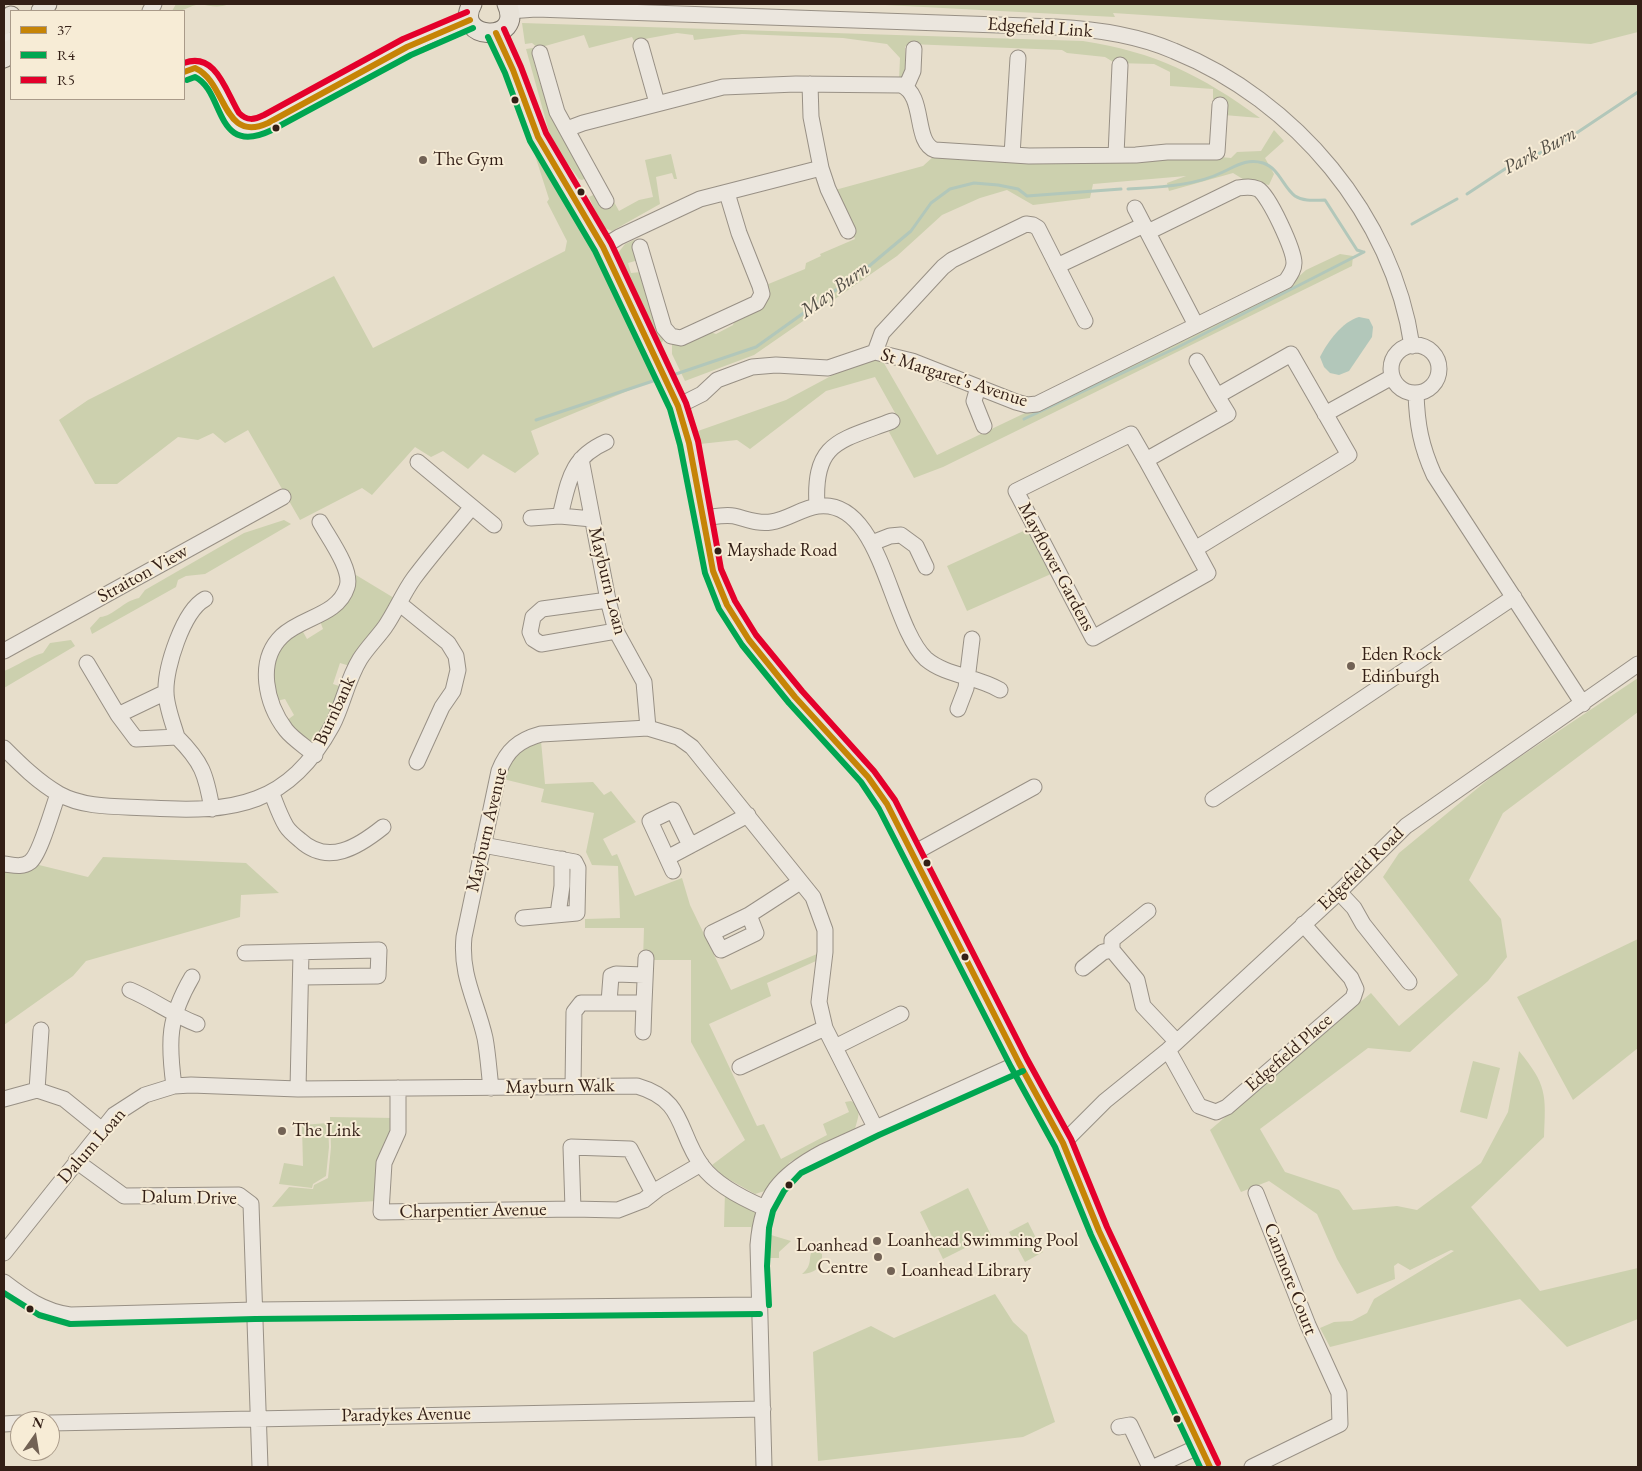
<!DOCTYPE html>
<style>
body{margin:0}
#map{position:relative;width:1642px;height:1471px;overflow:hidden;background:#e7decb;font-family:"EB Garamond",serif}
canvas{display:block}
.frame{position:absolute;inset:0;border:5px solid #331f16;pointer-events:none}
.legend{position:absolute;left:10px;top:10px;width:175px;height:90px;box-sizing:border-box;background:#f7ecd6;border:1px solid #a99a89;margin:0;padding:6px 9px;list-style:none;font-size:15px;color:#331f16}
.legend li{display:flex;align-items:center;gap:10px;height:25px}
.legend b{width:25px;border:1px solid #a99a89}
.north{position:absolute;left:10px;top:1411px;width:50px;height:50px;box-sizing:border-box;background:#f7ecd6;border:1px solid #a99a89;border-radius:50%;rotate:13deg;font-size:14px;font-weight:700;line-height:20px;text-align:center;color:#331f16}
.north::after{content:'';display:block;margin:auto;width:18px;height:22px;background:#726255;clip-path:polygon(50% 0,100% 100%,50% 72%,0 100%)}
</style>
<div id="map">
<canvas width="1642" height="1471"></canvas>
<div class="frame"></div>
<ul class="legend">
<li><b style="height:6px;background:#c68406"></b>37</li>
<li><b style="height:6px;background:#00a651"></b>R4</li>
<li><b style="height:6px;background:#e4002b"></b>R5</li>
</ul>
<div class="north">N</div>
</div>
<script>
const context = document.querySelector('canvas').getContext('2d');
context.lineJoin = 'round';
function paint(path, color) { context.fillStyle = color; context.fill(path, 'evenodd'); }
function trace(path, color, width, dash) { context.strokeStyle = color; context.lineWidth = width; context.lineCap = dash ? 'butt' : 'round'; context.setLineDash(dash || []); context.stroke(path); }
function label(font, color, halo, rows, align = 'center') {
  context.font = font + ' "EB Garamond",serif'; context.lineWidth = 4; context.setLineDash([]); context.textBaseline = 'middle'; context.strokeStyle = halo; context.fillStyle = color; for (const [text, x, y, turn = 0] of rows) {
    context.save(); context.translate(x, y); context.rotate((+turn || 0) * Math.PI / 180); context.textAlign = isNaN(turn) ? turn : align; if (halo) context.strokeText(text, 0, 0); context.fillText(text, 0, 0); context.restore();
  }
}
paint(new Path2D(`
 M 176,4 L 229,4 C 214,10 208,3 196,5 C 185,8 185,11 172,11 Z
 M 866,4 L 1638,4 L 1638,32 L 1591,44 L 1113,13 L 1115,17 Z
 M 522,23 L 1083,41 C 1155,52 1201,75 1260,118 L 1224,115 L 1225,101 L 1213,99 L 1213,89 L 1170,86 L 1170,72 L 1154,64 L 1115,63 L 1105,57 L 1067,53 L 1062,50 L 909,44 L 905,47 L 906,74 L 899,80 L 900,58 L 887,44 L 843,38 L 742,34 L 694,40 L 693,35 L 677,33 L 634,41 L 632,37 L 589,48 L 584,35 L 538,48 L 532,43 L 525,44 Z
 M 533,48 L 536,55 L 533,59 L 549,112 L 553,113 L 569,144 L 568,148 L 582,172 L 588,177 L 582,180 L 579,179 L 559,152 L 549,132 L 526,49 Z
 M 1274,130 L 1284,141 L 1265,158 L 1274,174 L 1269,185 L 1246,181 L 1233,173 L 1169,191 L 1167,183 L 1186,176 L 1093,184 L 1090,198 L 1033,205 L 1007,190 L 980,198 L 942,215 L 897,256 L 754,355 L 685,381 L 672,354 L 672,342 L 710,332 L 716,334 L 733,325 L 735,319 L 763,308 L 768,297 L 766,285 L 805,269 L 806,263 L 821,256 L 820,254 L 855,239 L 835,190 L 923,166 L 934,156 L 1002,162 L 1005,159 L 1087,164 L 1089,160 L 1161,160 L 1200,155 L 1231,158 L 1237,152 L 1261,151 Z
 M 535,143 L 659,378 L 531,431 L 539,454 L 515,473 L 483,454 L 468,469 L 443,451 L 431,457 L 415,447 L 372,495 L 362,488 L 300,520 L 248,430 L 225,443 L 213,433 L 198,440 L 178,437 L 117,484 L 95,484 L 59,420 L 88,400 L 334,276 L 373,348 L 565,251 L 567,241 L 547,202 L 549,199 L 532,146 Z
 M 671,154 L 677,179 L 674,179 L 672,173 L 656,177 L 660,204 L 612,231 L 602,227 L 589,197 L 597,193 L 613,200 L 619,211 L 639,200 L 653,197 L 645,160 Z
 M 634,240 L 638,257 L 635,261 L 628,263 L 631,273 L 641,272 L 665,337 L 661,344 L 618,253 L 625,244 Z
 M 1340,254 L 1353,256 L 1352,266 L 943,467 L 914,478 L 889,432 L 899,420 L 875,377 L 826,391 L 750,449 L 737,440 L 700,444 L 698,431 L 786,400 L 859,361 L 881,358 L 937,455 L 1285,289 L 1306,270 Z
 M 284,520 L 291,524 L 205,574 L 186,576 L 178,580 L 176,587 L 92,634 L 90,628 L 100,617 C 114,616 123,601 139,598 L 145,590 L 244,533 Z
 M 1030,528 L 1051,574 L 967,611 L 947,566 Z
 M 356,575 L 394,598 L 350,666 L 340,663 L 333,684 L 342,687 L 318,741 L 312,743 L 286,721 L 294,715 L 285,699 L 276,701 C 268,666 268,650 302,630 L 307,639 L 323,629 L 320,621 L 344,605 Z
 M 71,640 L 75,646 L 4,688 L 4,671 C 17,666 30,656 43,653 L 50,643 Z
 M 1638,678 L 1638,712 L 1503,813 L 1469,880 L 1501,919 L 1507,957 L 1488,981 L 1410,1052 L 1368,1048 L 1260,1129 L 1285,1172 L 1339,1190 L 1353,1210 L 1397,1206 L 1417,1210 L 1481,1163 L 1508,1112 L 1519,1051 C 1547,1085 1546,1094 1544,1137 L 1471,1207 L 1540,1291 L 1638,1268 L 1638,1319 L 1567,1347 L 1520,1299 L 1330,1347 L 1320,1328 L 1334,1322 L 1352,1321 L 1367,1313 L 1374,1299 L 1454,1251 L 1451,1250 L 1410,1270 L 1398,1263 L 1394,1266 L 1395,1279 L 1357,1294 L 1337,1259 L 1317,1214 L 1269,1181 L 1241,1192 L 1210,1130 L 1371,993 L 1399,1026 L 1458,975 L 1383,877 L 1399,853 L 1496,773 Z
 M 541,741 L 545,784 L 593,782 L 604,795 L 611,791 L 636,822 L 603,839 L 612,856 L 617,854 L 635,896 L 682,878 L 690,905 L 731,990 L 817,954 L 816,961 L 767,983 L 771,996 L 709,1024 L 757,1126 L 764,1124 L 781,1159 L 827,1135 L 823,1124 L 849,1112 L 845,1102 L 851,1101 C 863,1107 858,1118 855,1129 L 790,1162 L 768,1190 L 755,1194 L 723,1176 L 712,1165 L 745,1140 L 691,1042 L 691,960 L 643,960 L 644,928 L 585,928 L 585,919 L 620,918 L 618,866 L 592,865 L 586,852 L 594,813 L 541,802 L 544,789 L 503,779 C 509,755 519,748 541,741 Z
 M 103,857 L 246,863 L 279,893 L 241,895 L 240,917 L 86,961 L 73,976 L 4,1025 L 4,866 L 25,869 L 39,865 L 88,877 Z
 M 1638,939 L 1638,1048 L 1573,1100 L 1517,997 Z
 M 1473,1061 L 1500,1068 L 1487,1119 L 1460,1112 Z
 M 330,1117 L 395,1118 L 377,1201 L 272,1207 L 289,1187 L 313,1189 L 314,1185 L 328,1178 L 331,1147 Z
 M 328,1123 L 329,1147 L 326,1176 L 313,1184 L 312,1188 L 279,1184 L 284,1163 L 303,1166 L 302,1125 Z
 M 968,1188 L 991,1235 L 943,1259 L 920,1212 Z
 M 725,1192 L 755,1211 L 755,1219 L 751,1233 L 751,1227 L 724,1227 Z
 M 1028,1222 L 1043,1252 L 1025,1262 L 1009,1232 Z
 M 771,1235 L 791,1241 L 779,1252 L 779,1258 L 770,1258 L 768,1240 Z
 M 813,1249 L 822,1254 C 823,1268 814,1273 802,1274 C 814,1264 807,1258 813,1249 Z
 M 995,1294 L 1013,1322 L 1027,1335 L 1055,1422 L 1023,1437 L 818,1461 L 813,1352 L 871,1326 L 894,1338 Z`), '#ccd0ae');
paint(new Path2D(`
 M 1359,317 L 1369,319 L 1373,327 L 1372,337 L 1349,371 L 1339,375 L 1330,373 L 1324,367 L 1320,357 C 1328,341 1342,322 1359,317 Z`), '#b2c7ba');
trace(new Path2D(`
 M 1128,189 C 1159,187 1195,186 1223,172 C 1236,166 1247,158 1263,163 C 1279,168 1283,187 1295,196 C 1304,202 1316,200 1325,200 L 1357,250 L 1363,252
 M 1467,194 L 1511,165 L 1557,146 L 1638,92
 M 1412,224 L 1457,199
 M 670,376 L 756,347 L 868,267 L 911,231 L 931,203 L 950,189 L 974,183 L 998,185 L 1018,189 L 1027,196 L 1121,189
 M 1024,419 L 1178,347 L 1364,252
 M 536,420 L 659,379`), '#b2c7ba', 3);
const minor = new Path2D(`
 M 150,11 L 154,4
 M 509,11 L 536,9 L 1056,27 C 1096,29 1137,35 1174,51 C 1295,100 1393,216 1412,346
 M 4,37 L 4,58
 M 641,46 L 657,103
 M 540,53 L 557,112 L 606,201
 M 184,72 L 195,68 C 220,72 222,126 248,128 C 261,129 275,118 286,112 C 333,89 377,61 424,38 C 439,31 455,26 470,20
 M 906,87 L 913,71 L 914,49
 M 567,129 L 583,123 L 723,87 L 796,84 L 901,85 C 926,95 913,142 935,150 L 1029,156 L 1136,155 L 1167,152 L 1217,152 L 1220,105
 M 1012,155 L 1018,58
 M 1116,155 L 1120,65
 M 821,168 L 828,189 L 848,231
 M 1135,208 L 1196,325
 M 603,247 L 619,237 L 700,199 L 821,168 L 811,117 L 810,84
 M 640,247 L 664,328 L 671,336 L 681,338 L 757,303 L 762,294 L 760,286 L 739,233 L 727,193
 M 1057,266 L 1144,225
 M1391 369a24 24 0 1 1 48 0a24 24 0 1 1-48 0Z
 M 875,352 L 882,333 L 943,267 L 952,260 L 1026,224 L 1033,225 L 1038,228 L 1085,321
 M 1291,354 L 1349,455 L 1195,549 L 1208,573 L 1093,638 L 1016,491 L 1131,434 L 1146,460 L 1228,414 L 1217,396 Z
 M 1197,361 L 1217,396
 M 978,387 L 974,401 L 984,426
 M 1416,393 C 1417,425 1421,446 1434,475 L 1583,704
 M 678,406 L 702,394 L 717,380 L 752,367 L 776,365 L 828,368 L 875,352 L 912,361 L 1016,402 L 1027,405 L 1037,404 L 1286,281 C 1290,275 1294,270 1294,263 C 1294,250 1269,195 1258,189 C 1251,186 1245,187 1238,188 L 1148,232
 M 1325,414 L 1392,377
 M 581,459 L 608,600 L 616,631 L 644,682 L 648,728
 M 1146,460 L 1195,549
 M 418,462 L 494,525
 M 817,506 C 813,441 840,441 892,421
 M 531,518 L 560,516
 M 704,518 C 713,517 725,514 734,516 C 747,519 757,524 771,522 C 787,520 802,508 818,506 C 882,498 889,624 926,659 C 946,676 977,676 1000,690
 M 592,519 L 560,516 C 569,481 570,458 606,442
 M 872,543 L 890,536 L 901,535 L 916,546 L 926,567
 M 608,600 L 542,609 L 533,617 L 530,632 L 533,639 L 541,644 L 616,631
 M 400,604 L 448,643 L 456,656 L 458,670 L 453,691 L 442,707 L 417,762
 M 4,651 L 283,497
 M 87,663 L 118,715 L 136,739 L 177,737 C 202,762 206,774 212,809
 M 958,709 L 966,688 L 972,639
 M 118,715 L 166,692
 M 177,737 C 173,723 166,706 166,692 C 165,668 183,611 205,599
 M 4,748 C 20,764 38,782 59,794 C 86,809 121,806 151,808 C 235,813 289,805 332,726 C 343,705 347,680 360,659 C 367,648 377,638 385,627 C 396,611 403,593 414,578 C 432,554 452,531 471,508
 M 315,755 C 306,747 293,739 286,730 C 266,704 256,661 282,636 C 301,617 338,616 347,587 C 353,570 328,537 320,522
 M 272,794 C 276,804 280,816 286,826 C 289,831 295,836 300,840 C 328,866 358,847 383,827
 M 1213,799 L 1514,597
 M 483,845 L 575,862 L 578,868 L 577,913 L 523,918
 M 912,854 L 1034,787
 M 667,858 L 748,815
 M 4,864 C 13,865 22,868 30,862 C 40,855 53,807 58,794
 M 673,871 L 650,821 L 673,810 L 687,839 L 693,844
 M 1339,892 L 1354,908 L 1363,924 L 1409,982
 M 558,914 L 562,886 L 562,859
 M 749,915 L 756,933 L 721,950 L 712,933 Z
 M 749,915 L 800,882
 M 1112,950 L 1137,980 L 1143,1006 L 1176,1041
 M 245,953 L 379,950 L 378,976 L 302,977
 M 1083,968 L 1103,952 L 1112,950 L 1112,940 L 1148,911
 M 130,990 C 154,1000 173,1015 197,1024
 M 609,1002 L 611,976 L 616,974 L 644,975
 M 643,1032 L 644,1003
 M 835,1047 L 901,1014
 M 1168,1050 L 1199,1106 L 1216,1112 L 1227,1107 L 1353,998 L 1356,989 L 1351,978 L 1303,924
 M 740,1067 L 825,1028
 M 174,1086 C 168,1041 168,1018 192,977
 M 573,1087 L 574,1012 L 581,1003 L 644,1003 L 646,958
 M 398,1088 L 398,1132 L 384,1163 L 381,1212 L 573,1209 L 571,1147 L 630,1149 L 653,1193
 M 491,1088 C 489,1072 488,1054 485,1038 C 477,1002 460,976 464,937 L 499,771 C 507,750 519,740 541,734 L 648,728 L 678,737 L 692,747 L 813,897 L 825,930 L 825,952 L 819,1002 L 825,1028 L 875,1127
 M 298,1089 L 301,952
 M 37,1090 L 41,1030
 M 4,1099 L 37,1090 L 64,1099 L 101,1129
 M 1063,1143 L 1105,1101 L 1168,1050 L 1339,892 L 1406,826 L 1638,664
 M 76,1161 L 124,1196 L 239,1195 L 251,1204 L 260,1467
 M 573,1209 L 618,1210 L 644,1200 L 658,1189 L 701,1164
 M 4,1253 L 114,1115 L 145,1095 L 174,1086 L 191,1085 L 298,1089 L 637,1086 C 686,1100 677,1132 702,1166 C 716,1185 744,1199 765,1208
 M 4,1282 C 25,1298 43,1311 70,1315 L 255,1310 L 760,1305
 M 50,1423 L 763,1409
 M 4,1424 L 20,1423
 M 1119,1427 L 1130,1425 L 1150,1467
 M 764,1467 L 758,1245 C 762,1195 780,1175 823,1152 L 1019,1063
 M 1154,1467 L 1200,1446
 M 1252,1467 L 1340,1424 L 1339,1393 L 1308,1325 L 1256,1193`);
const major = new Path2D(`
 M 472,4 C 452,40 525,45 507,4
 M 41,11 L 47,4
 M 4,25 L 11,16
 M 496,33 L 513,70 L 538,137 L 603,247 L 678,406 L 689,443 L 713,571 L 727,605 L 749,640 L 795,697 L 868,777 L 887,804 L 1019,1063 L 1063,1143 L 1099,1231 L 1210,1467
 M 4,58 L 11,49`);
trace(minor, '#989085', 17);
trace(major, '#7f776c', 21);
trace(minor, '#ebe6de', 15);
trace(major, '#e8e2d8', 19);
trace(new Path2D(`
 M 496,33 L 513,70 L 538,137 L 603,247 L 678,406 L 689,443 L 713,571 L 727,605 L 749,640 L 795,697 L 868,777 L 887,804 L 1019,1063 L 1063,1143 L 1099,1231 L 1210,1467
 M 184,72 L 195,68 C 227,82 222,144 268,123 L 407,47 L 470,20`), '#c68406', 6);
trace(new Path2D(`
 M 488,37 L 505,73 L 530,141 L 595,251 L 670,409 L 680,445 L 705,573 L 719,609 L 742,645 L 789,703 L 861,782 L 879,809 L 1011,1067 L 1055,1147 L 1091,1235 L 1200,1467
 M 187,80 L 195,77 C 225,91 214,158 272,130 L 411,55 L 473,28
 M 4,1293 L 39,1315 L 70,1324 L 255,1319 L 760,1314
 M 769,1305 L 767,1266 L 769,1228 L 773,1211 L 784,1191 L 801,1173 L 879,1135 L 1023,1071`), '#00a651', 6);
trace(new Path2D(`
 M 504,29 L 521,67 L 546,133 L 611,243 L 686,403 L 698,441 L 721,569 L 735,601 L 756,635 L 802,691 L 874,771 L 895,800 L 1027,1059 L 1071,1139 L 1107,1227 L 1218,1463
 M 184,63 C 216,51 226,92 239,113 C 247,121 254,120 264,115 L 403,39 L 467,12`), '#e4002b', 6);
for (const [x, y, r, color] of [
 [515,100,4.5,"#331f16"],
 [276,128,4.5,"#331f16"],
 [423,160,5,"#726255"],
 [581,192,4.5,"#331f16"],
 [718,551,4.5,"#331f16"],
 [1351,666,5,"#726255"],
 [927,863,4.5,"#331f16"],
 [965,957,4.5,"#331f16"],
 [282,1131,5,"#726255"],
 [789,1185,4.5,"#331f16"],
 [877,1241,5,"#726255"],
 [878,1257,5,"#726255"],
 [891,1271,5,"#726255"],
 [30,1309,4.5,"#331f16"],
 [1177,1419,4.5,"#331f16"]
]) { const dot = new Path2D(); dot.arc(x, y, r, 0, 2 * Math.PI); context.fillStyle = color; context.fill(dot); trace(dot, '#f7ecd6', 2); }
label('18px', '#331f16', '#f7ecd6', [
 ["Mayshade Road",727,551]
], 'left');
label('19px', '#331f16', '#f7ecd6', [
 ["Edgefield Link",1040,28,4],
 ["St Margaret's Avenue",954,378,18],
 ["Mayflower Gardens",1056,567,62],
 ["Straiton View",143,574,-29],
 ["Mayburn Loan",607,581,76],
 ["Burnbank",335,711,-65],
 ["Mayburn Avenue",487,830,-77],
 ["Edgefield Road",1361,869,-44],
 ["Edgefield Place",1289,1053,-41],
 ["Mayburn Walk",560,1087,-1],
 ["Dalum Loan",92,1146,-49],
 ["Dalum Drive",189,1198,1],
 ["Charpentier Avenue",473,1211,-1],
 ["Canmore Court",1290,1279,69],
 ["Paradykes Avenue",406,1415,-1]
]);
label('19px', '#331f16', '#f7ecd6', [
 ["The Gym",433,160],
 ["Eden Rock",1361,655],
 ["Edinburgh",1361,677],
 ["The Link",292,1131],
 ["Loanhead Swimming Pool",887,1241],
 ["Loanhead",868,1246,"right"],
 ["Centre",868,1268,"right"],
 ["Loanhead Library",901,1271]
], 'left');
label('italic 20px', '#524e45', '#f7ecd6', [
 ["Park Burn",1540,151,-28],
 ["May Burn",835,290,-36]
]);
</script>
